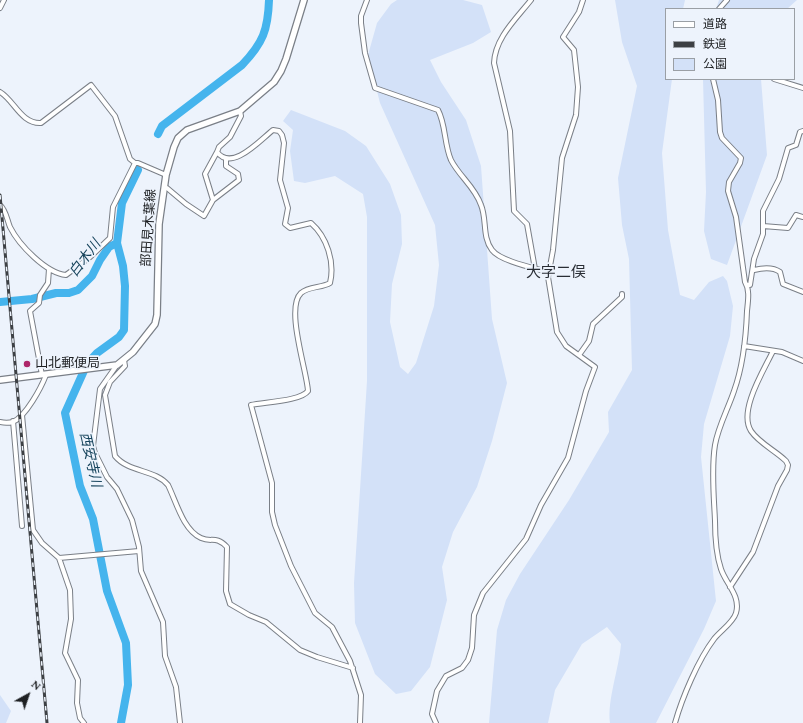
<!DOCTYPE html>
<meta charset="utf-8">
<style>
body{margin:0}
#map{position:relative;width:803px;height:723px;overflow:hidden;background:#edf3fc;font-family:Spectral,"Noto Sans JP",serif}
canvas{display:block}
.legend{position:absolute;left:665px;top:8px;width:130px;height:72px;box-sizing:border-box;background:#edf3fc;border:1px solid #9a9fa5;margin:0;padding:5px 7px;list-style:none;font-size:12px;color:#1e2023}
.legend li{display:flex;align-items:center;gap:8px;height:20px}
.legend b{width:20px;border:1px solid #9a9fa5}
.north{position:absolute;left:8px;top:675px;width:40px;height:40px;-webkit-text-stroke:3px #edf3fc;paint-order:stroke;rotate:40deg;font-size:11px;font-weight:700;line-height:16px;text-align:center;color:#1e2023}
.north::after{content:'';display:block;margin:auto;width:14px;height:18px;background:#1e2023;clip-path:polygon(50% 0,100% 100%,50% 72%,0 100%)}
</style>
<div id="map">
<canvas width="803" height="723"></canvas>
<ul class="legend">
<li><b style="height:5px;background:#fff"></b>道路</li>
<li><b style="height:5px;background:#3d4044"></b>鉄道</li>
<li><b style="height:11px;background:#d3e1f8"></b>公園</li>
</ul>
<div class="north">N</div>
</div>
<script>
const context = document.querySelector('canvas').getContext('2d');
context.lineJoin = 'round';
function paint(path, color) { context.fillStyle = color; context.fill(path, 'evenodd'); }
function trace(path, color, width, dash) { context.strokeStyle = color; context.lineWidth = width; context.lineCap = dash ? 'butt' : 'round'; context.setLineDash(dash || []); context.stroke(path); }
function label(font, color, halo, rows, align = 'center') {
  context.font = font + ' Spectral,"Noto Sans JP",serif'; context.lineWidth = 3.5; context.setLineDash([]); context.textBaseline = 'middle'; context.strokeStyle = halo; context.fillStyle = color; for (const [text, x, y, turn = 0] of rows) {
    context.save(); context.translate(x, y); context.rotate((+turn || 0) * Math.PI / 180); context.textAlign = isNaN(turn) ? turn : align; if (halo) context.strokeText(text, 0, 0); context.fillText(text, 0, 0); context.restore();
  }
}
paint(new Path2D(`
 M 397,0 L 463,0 L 482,5 L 491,32 L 473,43 L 430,60 L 441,82 L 466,120 L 481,166 L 492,319 L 507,383 L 492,441 L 477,487 L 453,532 L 442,567 L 447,600 L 430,667 L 411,691 L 396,694 L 375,674 L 355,623 L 354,583 L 367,381 L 367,217 L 363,194 L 335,176 L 305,183 L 294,181 L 290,151 L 293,130 L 283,121 L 291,110 L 345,131 L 366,146 L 390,184 L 401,215 L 402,244 L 392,284 L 390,322 L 400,367 L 408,374 L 416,363 L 434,306 L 439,265 L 435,225 L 380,103 L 368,55 L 377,23 L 391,4 Z
 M 615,0 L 685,0 L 683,9 L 666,9 L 666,79 L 672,79 L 662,153 L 668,230 L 680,295 L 694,300 L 709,282 L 723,276 L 727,281 L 733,306 L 730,336 L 704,424 L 701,457 L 716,601 L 704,629 L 656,723 L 610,723 C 607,700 619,669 621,644 L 607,627 L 582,644 L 555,690 L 548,723 L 489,723 L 497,630 L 506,600 L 520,574 L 569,500 L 609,432 L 608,412 L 632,370 L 629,259 L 622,225 L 618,178 L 637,86 L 622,42 Z
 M 719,0 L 797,0 L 787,9 L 716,9 Z
 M 703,79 L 761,79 L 767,155 L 727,265 L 711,259 L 704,231 L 706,192 Z
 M 0,695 L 11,711 L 6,723 L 0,723 Z`), '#d3e1f8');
trace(new Path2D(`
 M 158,134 L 162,126 L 242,65 C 263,43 268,30 269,0
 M 117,243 L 123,266 L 125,286 L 124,330 L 119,337 L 97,353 L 87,364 L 65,413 L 80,486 L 93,519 L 107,591 L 126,643 L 128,685 L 121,723
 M 0,302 L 32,299 L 56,293 L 69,293 L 78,290 L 92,276 L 100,260 L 109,247 L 117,243 L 122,203 L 138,170`), '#45b4ed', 8);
const minor = new Path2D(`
 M 367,0 L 361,16 L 361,23 L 365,53 L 375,88 L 438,110 C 446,125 444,144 451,160 C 459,176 475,187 481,205 C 487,219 482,237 492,250 C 500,261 534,268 548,272
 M 531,0 C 516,19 495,38 494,63 L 510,131 L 514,211 L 527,224 L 535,269
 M 0,8 L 4,0
 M 719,9 L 727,0
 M 774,79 L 803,88
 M 0,92 C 14,100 21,124 41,123 L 91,85 L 115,116 L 130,159 L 135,163 L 138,163 L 166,175
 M 240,111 L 241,116 L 230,137 L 219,147 L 217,152 C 232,172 260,140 273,130 L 279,131 L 282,135 L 284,143 L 280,180 L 288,208 L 285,224 L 290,228 L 311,223 C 327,237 335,262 330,283 C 322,288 309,286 301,293 C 285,308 307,371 308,391 C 301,401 264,402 251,405 L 272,483 L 272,512 L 275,525 L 291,566 L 315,613 L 332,627 L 350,661 L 361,695 L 360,723
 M 164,188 L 167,188 L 186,204 L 204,216 L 213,200 L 239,180 L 238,174 L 226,166 L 226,159
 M 213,200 L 205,174 L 217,152
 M 0,205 C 6,210 7,220 10,227 C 19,245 46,273 66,275 L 90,257 L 110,238 L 113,207 L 135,163
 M 763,226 L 788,228 L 796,215 L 803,217
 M 754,270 C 762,268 773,267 780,272 L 783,284 L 803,292
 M 747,285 L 750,285 L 754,259 L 763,234 L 763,211 L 779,179 L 788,148 L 796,145 L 800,132 L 803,131
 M 744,346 L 782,352 L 803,361
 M 579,355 L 589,341 L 593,324 L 622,297 L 622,294
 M 124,360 L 125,366 L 110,382 L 105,395 L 115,456 C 129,473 155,469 168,485 C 176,501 183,530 201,538 C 212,543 215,535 227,547 L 226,591 L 230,604 L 249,615 L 266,622 L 300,650 L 317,657 L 353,668
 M 117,365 L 100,389 L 93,446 L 95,453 L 107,477 L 117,489 L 132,520 L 139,547 L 141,571 L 163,622 L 165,656 L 176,687 L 180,723
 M 42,375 L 30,311 L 39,303 L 40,295 L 48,283 L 49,269
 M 22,415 L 33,530 L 42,543 L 59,558 L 70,590 L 71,619 L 65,653 L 78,680 L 77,703 L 80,718 L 84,723
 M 13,421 L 22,526
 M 0,422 C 4,423 9,423 13,422 C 26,416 41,388 46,375
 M 59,558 L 139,551
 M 730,587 L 753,552 L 778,486 L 787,470 L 788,465 L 786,461 C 776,451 759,443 751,431 C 738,411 764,370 773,351
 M 436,723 L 432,714 L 437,691 L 446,676 L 462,668 L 468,660 L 472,648 L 474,615 L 483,593 L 526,539 L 541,505 L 568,458 L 586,391 L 595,367 L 566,346 L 557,332 L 548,277 L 553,250 L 562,158 L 576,115 L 578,87 L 574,50 L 563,37 L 579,12 L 583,0
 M 675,723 C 682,698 698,660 714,639 C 720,631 733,623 736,613 C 741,596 726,584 721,569 C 716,554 715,536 715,521 C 714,497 711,469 715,445 C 718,427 728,409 734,391 C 743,366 746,338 747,311 C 748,301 750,290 745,282 L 736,217 L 728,191 L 729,182 L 740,163 L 741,158 L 722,138 L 720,132 L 718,100 L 713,79`);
const major = new Path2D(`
 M 0,380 L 117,365 L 133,352 L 155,324 L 157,315 L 159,224 L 166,175 L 174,147 L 178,138 L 187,130 L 240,111 L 274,82 L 281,71 L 286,59 L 304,0`);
trace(minor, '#7a7f87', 6);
trace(major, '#7a7f87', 8);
trace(minor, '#fff', 4);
trace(major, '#fff', 5.5);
const rail = new Path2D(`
 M 0,195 L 47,723`);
trace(rail, '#3d4044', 3);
trace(rail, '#edf3fc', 1.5, [4.5]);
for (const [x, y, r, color] of [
 [27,364,4,"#ae2669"]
]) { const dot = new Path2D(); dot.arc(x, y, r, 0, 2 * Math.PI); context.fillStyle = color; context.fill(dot); trace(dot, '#edf3fc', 1.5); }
label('13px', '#1e2023', '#edf3fc', [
 ["部田見木葉線",150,228,-86]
]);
label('13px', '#1e2023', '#edf3fc', [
 ["山北郵便局",35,364]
], 'left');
label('italic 14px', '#17445c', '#edf3fc', [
 ["白木川",86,259,-53],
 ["西安寺川",89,460,77]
]);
label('15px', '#292d34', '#edf3fc', [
 ["大字二俣",556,274]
]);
</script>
